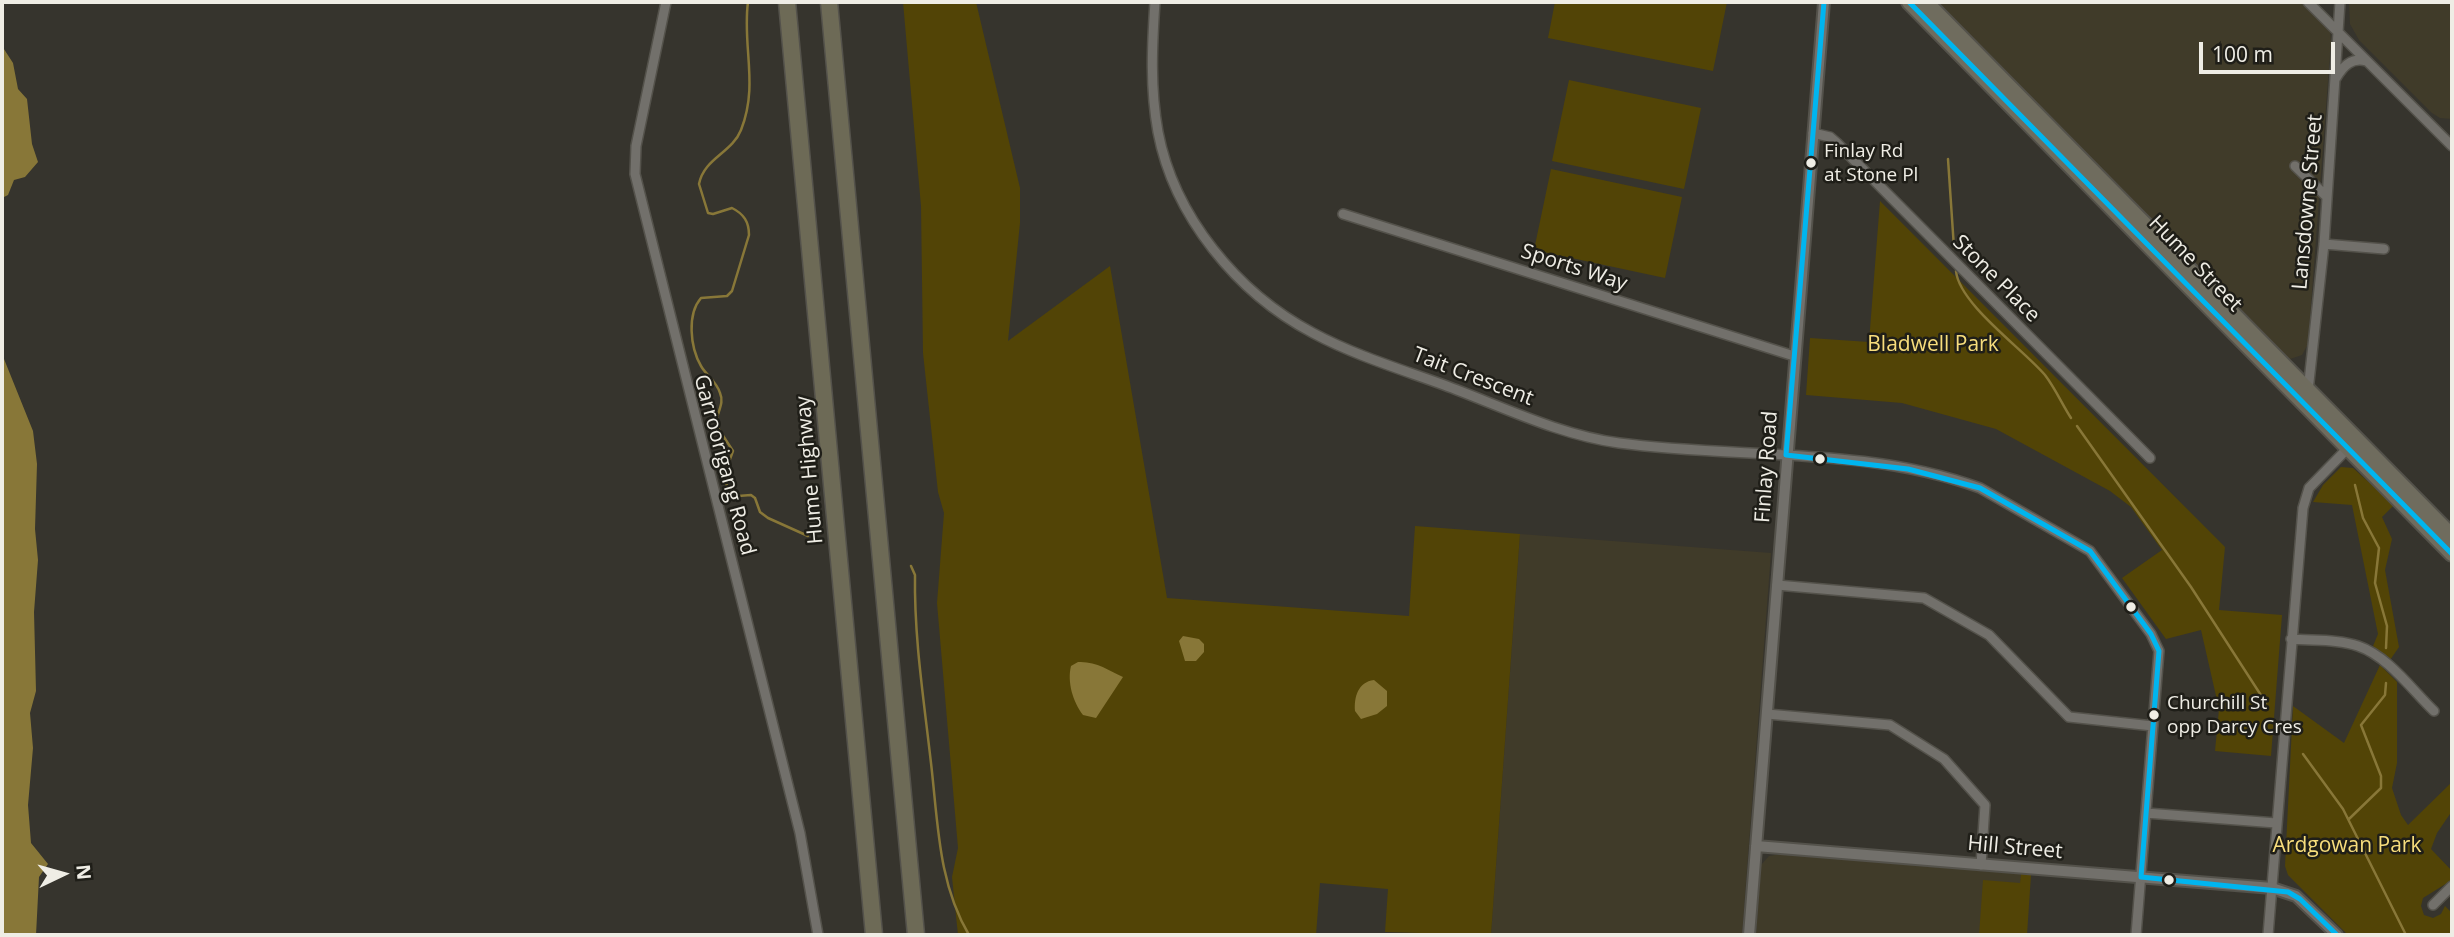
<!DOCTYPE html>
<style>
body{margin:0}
#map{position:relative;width:2454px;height:937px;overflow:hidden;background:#36342d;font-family:"Open Sans",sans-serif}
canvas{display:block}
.frame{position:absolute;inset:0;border:4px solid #efede5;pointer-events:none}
.north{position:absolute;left:28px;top:839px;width:70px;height:70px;-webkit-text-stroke:5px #1f1e18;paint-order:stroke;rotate:85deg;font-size:19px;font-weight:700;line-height:28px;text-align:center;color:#efede5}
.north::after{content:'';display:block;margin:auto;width:24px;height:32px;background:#efede5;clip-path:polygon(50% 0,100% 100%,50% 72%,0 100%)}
.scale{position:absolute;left:2199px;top:42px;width:136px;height:32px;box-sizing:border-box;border:4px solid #efede5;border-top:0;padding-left:9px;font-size:21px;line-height:24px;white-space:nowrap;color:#efede5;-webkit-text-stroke:5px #1f1e18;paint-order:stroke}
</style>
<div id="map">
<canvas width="2454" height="937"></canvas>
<div class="frame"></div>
<div class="north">N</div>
<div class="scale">100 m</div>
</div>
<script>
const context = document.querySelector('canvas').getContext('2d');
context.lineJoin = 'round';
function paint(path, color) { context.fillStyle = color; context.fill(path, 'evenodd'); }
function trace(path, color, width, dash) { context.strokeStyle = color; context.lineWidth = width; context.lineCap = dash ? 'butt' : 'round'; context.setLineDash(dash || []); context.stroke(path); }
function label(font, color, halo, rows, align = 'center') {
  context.font = font + ' "Open Sans",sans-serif'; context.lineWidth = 5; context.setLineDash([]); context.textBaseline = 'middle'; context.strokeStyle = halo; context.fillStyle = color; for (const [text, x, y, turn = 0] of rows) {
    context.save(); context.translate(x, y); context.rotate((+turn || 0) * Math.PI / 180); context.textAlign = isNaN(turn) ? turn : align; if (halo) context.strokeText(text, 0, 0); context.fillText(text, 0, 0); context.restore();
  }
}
paint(new Path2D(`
 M 1937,2 L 2306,2 L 2330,29 L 2331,42 L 2308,344 L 2302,355 L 2290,359 L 2283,355 Z
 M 2349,2 L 2452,2 L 2452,119 L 2440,118 L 2432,113 L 2359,40 L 2350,24 Z
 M 1520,534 L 1771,553 L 1742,935 L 1491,935 Z
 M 1782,854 L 2021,874 L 2018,935 L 1756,935 L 1761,865 L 1769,856 Z`), '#403b29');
paint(new Path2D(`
 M 903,2 L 976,2 L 1020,188 L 1020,223 L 1008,341 L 1110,266 L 1167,598 L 1409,616 L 1415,526 L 1520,534 L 1491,935 L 1385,932 L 1388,889 L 1320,883 L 1316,935 L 958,935 L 952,877 L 958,848 L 937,603 L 944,513 L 938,492 L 923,353 L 921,206 Z
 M 1555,2 L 1727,2 L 1713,71 L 1548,38 Z
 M 1569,80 L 1701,108 L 1684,189 L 1552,161 Z
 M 1551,169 L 1682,197 L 1665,278 L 1534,250 Z
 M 1880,201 L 2225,547 L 2219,610 L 2282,615 L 2271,756 L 2215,751 L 2219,709 L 2201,630 L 2166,639 L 2122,578 L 2162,550 L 2131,507 L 2110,491 L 1996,429 L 1902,403 L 1806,395 L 1810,338 L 1869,342 Z
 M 2341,467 L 2353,468 L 2394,505 L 2382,517 L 2392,539 L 2385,570 L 2399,647 L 2390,660 L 2373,646 L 2378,634 L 2352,505 L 2313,502 L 2323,485 Z
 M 2380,665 L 2397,682 L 2397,763 L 2392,788 L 2401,815 L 2408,825 L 2452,782 L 2452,811 L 2437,833 L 2431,849 L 2452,871 L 2452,880 L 2423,898 L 2421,906 L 2424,915 L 2433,918 L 2441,914 L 2445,906 L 2452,913 L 2452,935 L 2348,935 L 2288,875 L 2285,866 L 2293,706 L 2344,743 Z
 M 2021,874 L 2031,875 L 2027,935 L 1979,935 L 1983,880 L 2020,883 Z`), '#524406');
paint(new Path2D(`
 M 2,46 L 13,63 L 18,89 L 27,99 L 32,144 L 38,162 L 25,177 L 14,180 L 8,195 L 2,198 Z
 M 2,354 L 33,431 L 37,464 L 35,529 L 38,560 L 34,612 L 36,691 L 30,713 L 33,748 L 28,805 L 31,843 L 48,864 L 39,877 L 36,935 L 2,935 Z
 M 1183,636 L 1199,639 L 1204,644 L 1204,652 L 1196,661 L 1185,661 L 1179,641 Z
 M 1078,662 C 1096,661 1108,670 1123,677 L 1096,718 L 1083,715 C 1073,702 1067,682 1071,666 Z
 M 1374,680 L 1387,691 L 1387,706 L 1377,714 L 1361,719 L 1355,711 C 1354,697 1358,682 1374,680 Z`), '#887738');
trace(new Path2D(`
 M 748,2 C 742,46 759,85 741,130 C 732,153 704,158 699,184 L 708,213 L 713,214 L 732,208 C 744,214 749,222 749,235 L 732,291 L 727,296 L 701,298 C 687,314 690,347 701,366 C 706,375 717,382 720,393 C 725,404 716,413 716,425 L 733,451 C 728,467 715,483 738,496 L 751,495 L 755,498 L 760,512 L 768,518 L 808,536
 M 1948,159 L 1954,248
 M 1956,271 C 1959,304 2023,349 2045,375 C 2055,388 2062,404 2071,418
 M 2077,426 L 2191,587 L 2266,703
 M 2355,485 L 2363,518 L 2379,548 L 2375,583 L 2387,626 L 2386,648
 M 911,566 L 915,575 C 914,638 924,701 931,763 C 938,822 938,883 969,935
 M 2303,754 L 2343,809 L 2406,935
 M 2349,819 L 2381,788 L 2381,776 L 2361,725 L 2385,695 L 2386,683`), '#887738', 2.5);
const minor = new Path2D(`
 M 666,2 L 636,146 L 635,174 L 800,833 L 818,935
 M 1155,2 C 1152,46 1150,88 1158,132 C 1174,216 1237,293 1313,333 C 1354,355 1400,369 1444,385 C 1501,406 1559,435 1619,443 C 1739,459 1865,446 1980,488 L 2090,551 L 2151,634 L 2159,651 L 2136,935
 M 2308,2 L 2452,146
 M 2336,78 C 2343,66 2352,57 2366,61
 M 1813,133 L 1830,137 L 1837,143 L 2150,458
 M 2295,166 L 2327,197
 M 1343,214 L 1794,356
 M 2324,244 L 2384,249
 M 2308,391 L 2324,244 L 2340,2
 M 1777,585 L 1924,598 L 1989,635 L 2069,717 L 2153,726
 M 2291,639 C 2313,641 2338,639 2358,646 C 2388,656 2412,690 2434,711
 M 1767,714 L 1890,725 L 1944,759 L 1985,805 L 1981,865
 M 2146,813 L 2276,823
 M 2433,905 L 2452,886
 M 2268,935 L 2303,508 L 2309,488 L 2347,449`);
const tertiary = new Path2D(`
 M 1756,846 L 2272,888 L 2296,896 L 2337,935
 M 1749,935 L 1824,2`);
const primary = new Path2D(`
 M 1909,2 L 2452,554
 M 1926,2 L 2452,536`);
const motorway = new Path2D(`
 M 787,2 L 874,935
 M 829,2 L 916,935`);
trace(minor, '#54524b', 12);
trace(tertiary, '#54524b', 14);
trace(primary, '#54524b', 18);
trace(motorway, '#54524b', 19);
trace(minor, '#72706b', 9);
trace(tertiary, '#72706b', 10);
trace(primary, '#6f6c5e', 14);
trace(motorway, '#6d6a56', 16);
trace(new Path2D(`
 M 1824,2 L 1786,455 L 1908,469 L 1980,488 L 2090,551 L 2151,634 L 2159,651 L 2141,877 L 2288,892 L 2300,899 L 2337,935
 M 1909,2 L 2452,554`), '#00b5ef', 5);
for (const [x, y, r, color] of [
 [1811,163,6,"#efede5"],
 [1820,459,6,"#efede5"],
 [2131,607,6,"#efede5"],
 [2154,715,6,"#efede5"],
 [2169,880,6,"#efede5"]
]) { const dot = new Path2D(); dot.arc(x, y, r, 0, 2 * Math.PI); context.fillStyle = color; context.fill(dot); trace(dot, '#1f1e18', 2.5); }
label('19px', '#efede5', '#1f1e18', [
 ["Finlay Rd",1824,152],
 ["at Stone Pl",1824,176],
 ["Churchill St",2167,704],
 ["opp Darcy Cres",2167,728]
], 'left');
label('21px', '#efede5', '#1f1e18', [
 ["Lansdowne Street",2308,202,-85],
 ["Hume Street",2195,264,46],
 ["Sports Way",1574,268,18],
 ["Stone Place",1996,279,45],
 ["Tait Crescent",1473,377,21],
 ["Garroorigang Road",724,465,75],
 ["Finlay Road",1767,467,-86],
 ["Hume Highway",810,470,-95],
 ["Hill Street",2015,848,5]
]);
label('21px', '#f7dd7c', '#1f1e18', [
 ["Bladwell Park",1933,345],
 ["Ardgowan Park",2347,846]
]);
</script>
